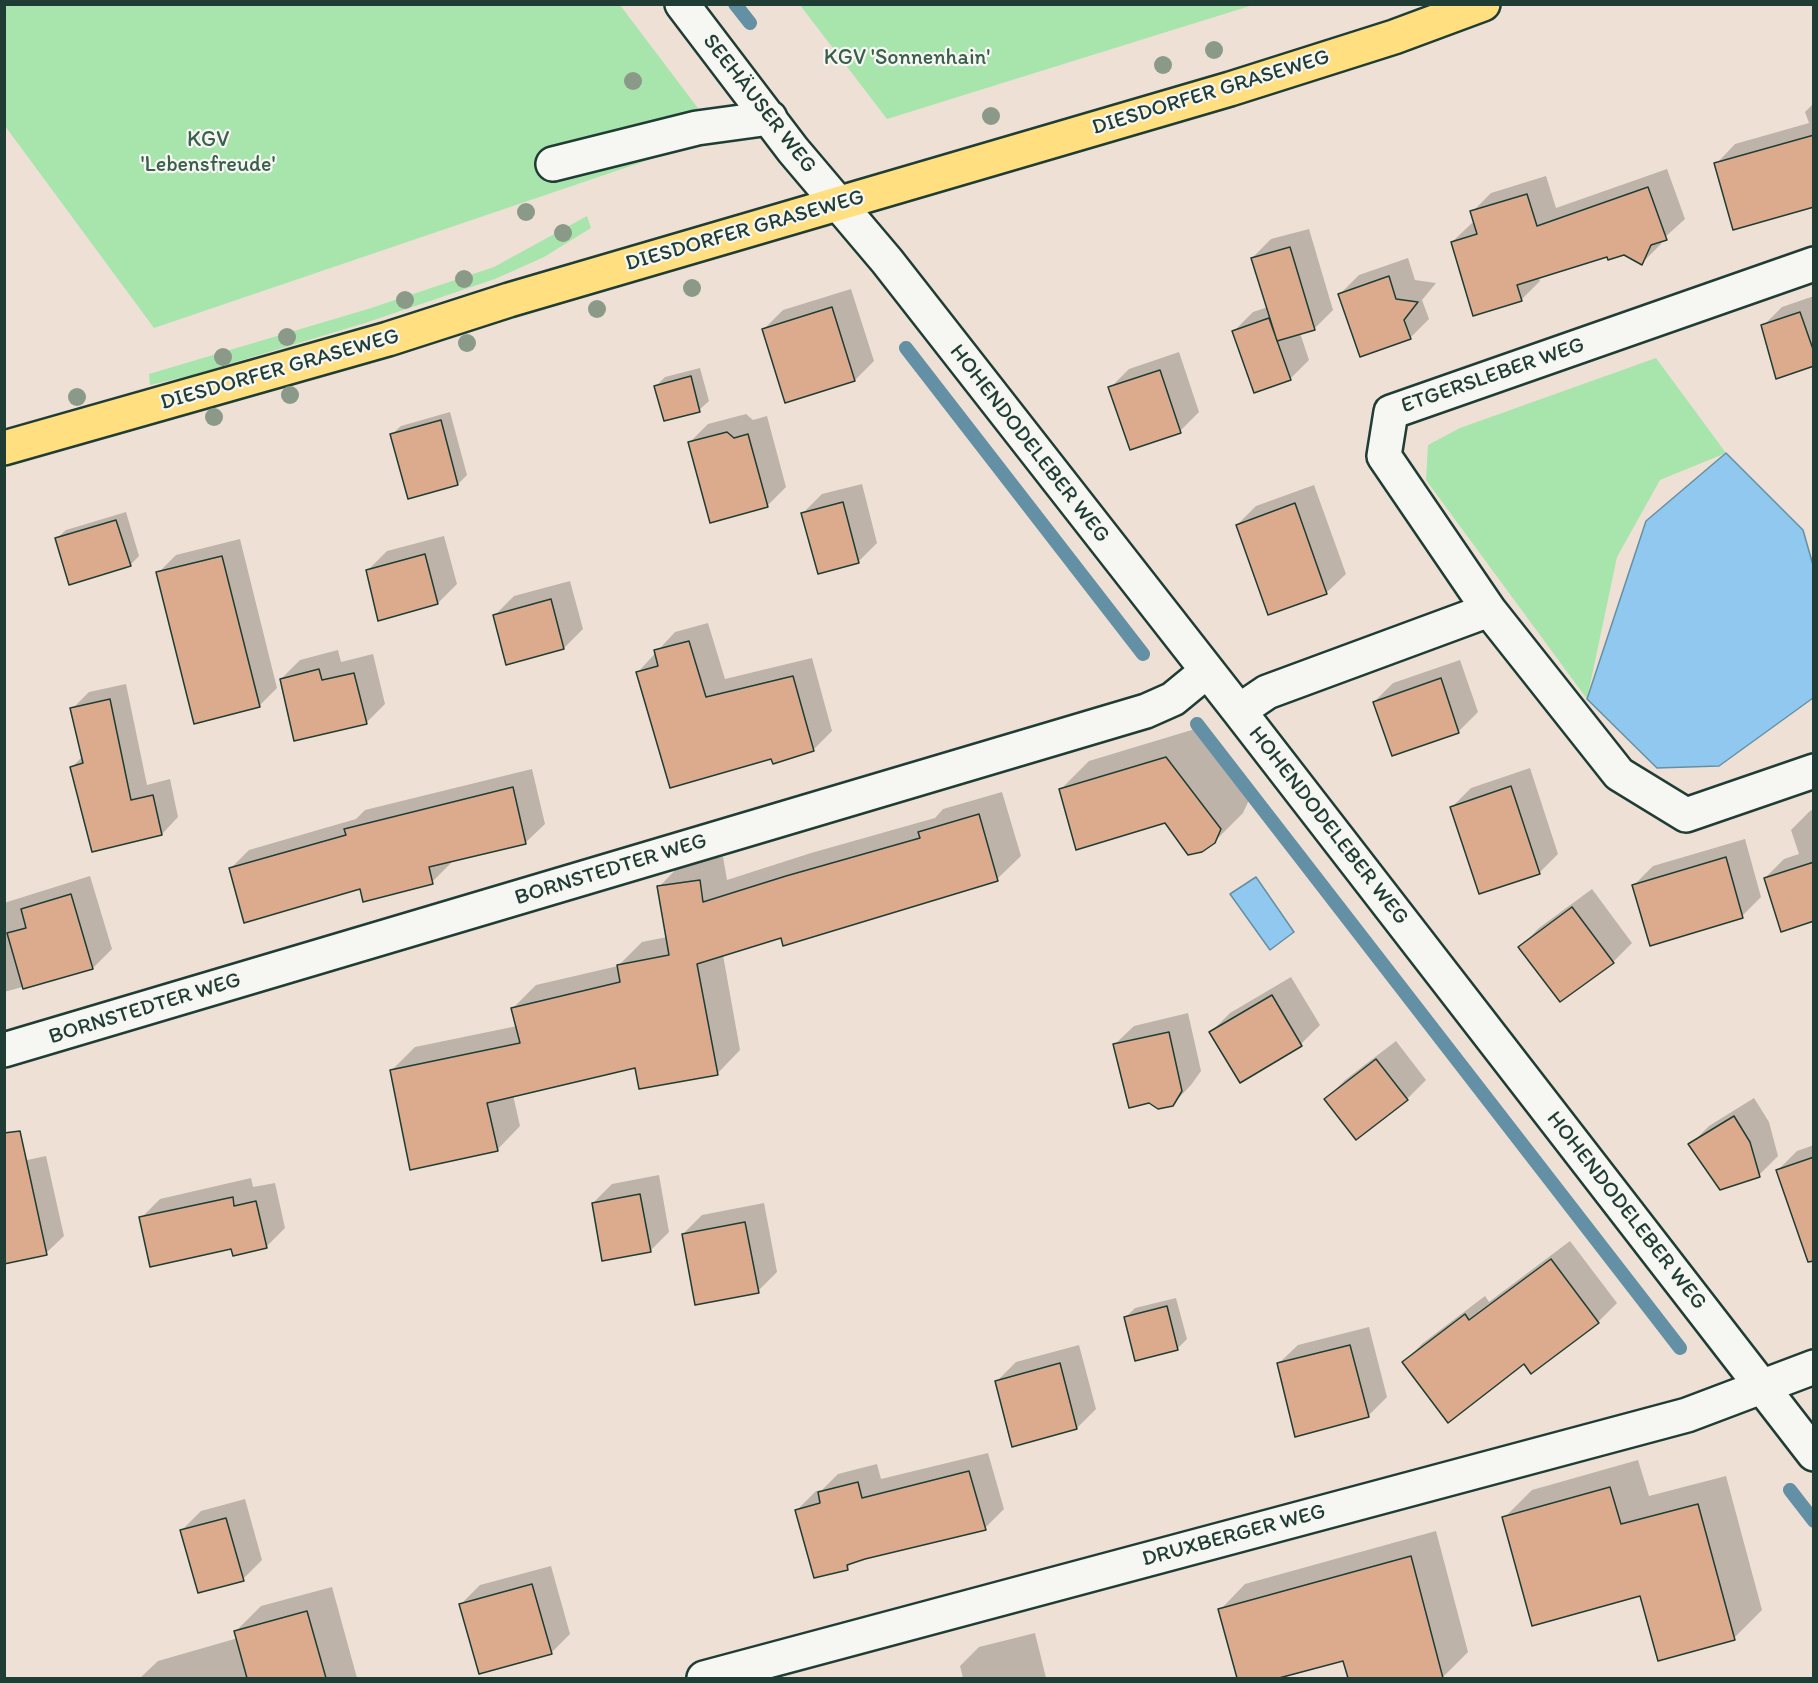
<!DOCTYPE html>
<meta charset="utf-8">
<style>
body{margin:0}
#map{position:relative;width:1818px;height:1683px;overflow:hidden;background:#eee0d4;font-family:Itim,sans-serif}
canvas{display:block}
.frame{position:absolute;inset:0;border:6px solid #1f3d34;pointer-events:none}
</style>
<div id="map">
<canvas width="1818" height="1683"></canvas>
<div class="frame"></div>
</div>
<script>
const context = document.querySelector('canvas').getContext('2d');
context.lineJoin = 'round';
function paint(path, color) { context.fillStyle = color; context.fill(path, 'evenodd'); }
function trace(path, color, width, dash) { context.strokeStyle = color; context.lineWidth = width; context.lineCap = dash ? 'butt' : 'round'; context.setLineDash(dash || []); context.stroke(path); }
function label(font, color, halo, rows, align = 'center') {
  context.font = font + ' Itim,sans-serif'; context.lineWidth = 4.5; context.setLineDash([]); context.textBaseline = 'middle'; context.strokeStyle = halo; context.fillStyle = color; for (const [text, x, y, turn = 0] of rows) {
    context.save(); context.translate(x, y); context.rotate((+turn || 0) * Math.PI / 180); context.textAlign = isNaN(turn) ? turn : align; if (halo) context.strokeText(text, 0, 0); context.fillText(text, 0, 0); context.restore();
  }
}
paint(new Path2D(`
 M 4,5 L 620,5 L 719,136 L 154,328 L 5,126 Z
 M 800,5 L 1253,5 L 887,119 Z
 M 587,216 L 591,228 L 544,257 L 495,279 L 365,323 L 193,375 L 150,385 L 149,374 L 368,309 L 494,267 Z
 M 1656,358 L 1726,453 L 1660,480 L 1617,557 L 1587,699 L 1426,480 L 1428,445 L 1460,428 Z`), '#a8e5ac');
const water = new Path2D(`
 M 1726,453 L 1803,530 L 1813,565 L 1813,698 L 1719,766 L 1657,768 L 1587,699 L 1646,521 Z
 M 1256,877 L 1294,932 L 1270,950 L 1230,894 Z`);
paint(water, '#90c8ef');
trace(water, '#6390a4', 1.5);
paint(new Path2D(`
 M 1814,103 L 1814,200 L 1716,164 L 1735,144 L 1809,123 L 1805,112 Z
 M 1667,169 L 1685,219 L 1663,239 L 1661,244 L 1642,263 L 1624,253 L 1608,255 L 1539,277 L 1540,281 L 1521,300 L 1452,242 L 1472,223 L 1475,222 L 1472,212 L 1491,193 L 1546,176 L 1556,208 Z
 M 1309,229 L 1333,310 L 1314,329 L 1300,333 L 1309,360 L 1290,379 L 1234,331 L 1253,312 L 1268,307 L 1252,258 L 1271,239 Z
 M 1408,258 L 1415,280 L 1436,283 L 1422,300 L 1429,319 L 1410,338 L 1340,294 L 1359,275 Z
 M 851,289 L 874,361 L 855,380 L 764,329 L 783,310 Z
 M 1814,296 L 1814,365 L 1763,326 L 1782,307 Z
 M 1179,352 L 1199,412 L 1180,431 L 1110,388 L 1129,369 Z
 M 700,368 L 709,401 L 699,410 L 656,386 L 665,377 Z
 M 450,412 L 467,475 L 458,484 L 391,435 L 401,426 Z
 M 746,414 L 753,420 L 767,416 L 786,487 L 767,506 L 689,443 L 708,424 Z
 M 862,484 L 877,543 L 858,562 L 803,513 L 822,494 Z
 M 1314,485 L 1346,574 L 1326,593 L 1237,525 L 1256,506 Z
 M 126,512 L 139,556 L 130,565 L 56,539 L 66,530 Z
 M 444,536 L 457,584 L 438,603 L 368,570 L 387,551 Z
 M 240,539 L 277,688 L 259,706 L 158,573 L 176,555 Z
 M 570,581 L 583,629 L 564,648 L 495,615 L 514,596 Z
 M 708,623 L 725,679 L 812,658 L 832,731 L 813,750 L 772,757 L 637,673 L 675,632 Z
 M 338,650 L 341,662 L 373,654 L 385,704 L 366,723 L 281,679 L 300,660 Z
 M 1460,660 L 1478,712 L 1459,731 L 1393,754 L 1374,702 L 1393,683 Z
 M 126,684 L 147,785 L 170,779 L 178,817 L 162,834 L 72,767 L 83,756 L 72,709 L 89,692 Z
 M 1195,729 L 1249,800 L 1243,813 L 1214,842 L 1165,821 L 1060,790 L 1089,761 Z
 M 1530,768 L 1558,854 L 1539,873 L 1452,807 L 1471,788 Z
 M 532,769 L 545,824 L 525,843 L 451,861 L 451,863 L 432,882 L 361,887 L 230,869 L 249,850 L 356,819 L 365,810 Z
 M 1002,792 L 1021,856 L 997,879 L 782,937 L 723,955 L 740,1050 L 717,1074 L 637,1066 L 513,1095 L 520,1126 L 497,1150 L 391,1071 L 415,1047 L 517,1026 L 513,1008 L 536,985 L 618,966 L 642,942 L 667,937 L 659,887 L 682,863 L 723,857 L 727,880 L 811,853 L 935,818 L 943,809 Z
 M 1814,809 L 1814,920 L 1765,878 L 1784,859 L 1799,854 L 1791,830 L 1810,811 Z
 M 1745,839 L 1761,897 L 1742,916 L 1634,885 L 1653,866 Z
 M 90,876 L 112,949 L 93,968 L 4,992 L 4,903 Z
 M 1592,889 L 1632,943 L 1613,962 L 1520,947 L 1539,928 Z
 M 1291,977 L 1320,1025 L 1301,1044 L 1211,1032 L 1230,1013 Z
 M 1188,1013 L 1201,1071 L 1191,1085 L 1172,1105 L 1114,1045 L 1134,1026 Z
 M 1396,1041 L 1426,1080 L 1407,1099 L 1326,1099 L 1345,1080 Z
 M 1754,1098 L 1769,1122 L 1778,1156 L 1759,1175 L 1690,1145 L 1709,1126 Z
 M 1814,1145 L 1814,1260 L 1778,1170 L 1797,1151 Z
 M 46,1156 L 64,1236 L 46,1253 L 4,1165 Z
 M 659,1175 L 669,1232 L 650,1251 L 593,1203 L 612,1184 Z
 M 251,1178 L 253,1187 L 275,1183 L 285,1228 L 266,1247 L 232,1247 L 141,1218 L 160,1199 Z
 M 764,1203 L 777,1272 L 758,1291 L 683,1234 L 702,1215 Z
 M 1570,1241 L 1617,1303 L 1598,1322 L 1524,1362 L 1404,1362 L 1423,1343 L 1485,1296 L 1489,1302 Z
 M 1176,1298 L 1187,1339 L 1177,1349 L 1125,1318 L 1135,1308 Z
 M 1369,1327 L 1387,1397 L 1368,1416 L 1278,1364 L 1298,1345 Z
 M 1079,1345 L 1096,1409 L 1077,1428 L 997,1381 L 1016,1362 Z
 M 988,1453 L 1004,1509 L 985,1528 L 855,1560 L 847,1568 L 797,1510 L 816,1491 L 822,1490 L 838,1474 L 877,1464 L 881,1479 Z
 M 1638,1460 L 1649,1496 L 1726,1476 L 1762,1610 L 1734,1638 L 1641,1594 L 1504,1518 L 1532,1490 Z
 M 245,1499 L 262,1560 L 243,1579 L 182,1530 L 201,1511 Z
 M 1436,1531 L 1468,1652 L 1443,1677 L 1438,1678 L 1349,1678 L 1344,1659 L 1273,1678 L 1238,1678 L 1220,1610 L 1245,1584 Z
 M 551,1566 L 570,1634 L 551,1653 L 461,1604 L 480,1585 Z
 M 332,1587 L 357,1678 L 140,1678 L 158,1661 L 238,1638 L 236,1631 L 261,1606 Z
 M 1035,1633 L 1046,1678 L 963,1678 L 960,1666 L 979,1647 Z`), '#0003');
trace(new Path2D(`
 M 735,4 L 750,23
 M 906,348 L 1143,654
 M 1197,724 L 1680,1348
 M 1790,1490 L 1814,1521`), '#6390a4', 14);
const building = new Path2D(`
 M 1814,135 L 1814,207 L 1733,230 L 1714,163 Z
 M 1648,187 L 1667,240 L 1651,245 L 1642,265 L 1624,255 L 1608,260 L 1607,257 L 1517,285 L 1522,301 L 1473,316 L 1451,242 L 1477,234 L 1470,211 L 1527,194 L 1537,226 Z
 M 1290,247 L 1315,330 L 1277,341 L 1251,258 Z
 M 1389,276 L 1396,299 L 1418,302 L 1404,320 L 1411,339 L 1360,357 L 1338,294 Z
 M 832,307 L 855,381 L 785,403 L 762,329 Z
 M 1800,312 L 1814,352 L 1814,366 L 1776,379 L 1761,325 Z
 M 1269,318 L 1291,380 L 1254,393 L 1232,331 Z
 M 1160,370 L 1181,433 L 1130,450 L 1108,387 Z
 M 691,376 L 700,412 L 664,421 L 654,386 Z
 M 441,420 L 458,485 L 408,499 L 390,434 Z
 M 727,432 L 734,438 L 748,434 L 768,507 L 710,523 L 688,442 Z
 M 843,502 L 859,563 L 818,574 L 801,513 Z
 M 1295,503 L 1327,594 L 1268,615 L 1236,525 Z
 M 116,520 L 131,566 L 69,585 L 55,538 Z
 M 425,554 L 438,604 L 378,621 L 366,570 Z
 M 222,556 L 260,707 L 194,724 L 156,572 Z
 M 551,599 L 564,649 L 506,665 L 493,615 Z
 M 689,641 L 706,697 L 793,676 L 814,751 L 773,764 L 771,759 L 670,788 L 636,672 L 658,666 L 654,650 Z
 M 319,669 L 322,680 L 354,673 L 367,724 L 294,741 L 280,679 Z
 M 1441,678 L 1459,733 L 1392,756 L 1373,702 Z
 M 110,699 L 131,800 L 153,795 L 162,835 L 92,852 L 70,767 L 83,763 L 70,708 Z
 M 1166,757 L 1221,829 L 1215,843 L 1202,852 L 1188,855 L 1165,823 L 1076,850 L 1059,789 Z
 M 1511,786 L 1540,874 L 1479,894 L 1450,807 Z
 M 513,787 L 526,844 L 429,867 L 433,884 L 363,902 L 360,889 L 244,923 L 229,868 L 346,835 L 344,829 Z
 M 979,814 L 998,881 L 783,946 L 781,938 L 697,964 L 718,1075 L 639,1089 L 635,1068 L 487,1103 L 498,1151 L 410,1170 L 390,1070 L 520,1043 L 511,1008 L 620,982 L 617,965 L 669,955 L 657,886 L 700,880 L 703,902 L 786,876 L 920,838 L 918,832 Z
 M 1726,857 L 1743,918 L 1650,946 L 1632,885 Z
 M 1814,862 L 1814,921 L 1781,932 L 1764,878 Z
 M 71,894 L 93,969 L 23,989 L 7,933 L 26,928 L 21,909 Z
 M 1572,907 L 1614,963 L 1560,1002 L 1518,947 Z
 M 1272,995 L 1302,1046 L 1240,1083 L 1209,1032 Z
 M 1169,1032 L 1182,1091 L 1173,1106 L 1158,1109 L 1149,1103 L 1129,1108 L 1113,1044 Z
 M 1376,1059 L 1408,1100 L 1356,1140 L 1324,1099 Z
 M 1734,1116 L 1750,1142 L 1760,1177 L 1720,1190 L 1688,1144 Z
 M 20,1131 L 47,1255 L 4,1264 L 4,1133 Z
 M 1814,1157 L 1814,1261 L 1808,1262 L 1776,1170 Z
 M 640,1194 L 651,1252 L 602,1261 L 592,1203 Z
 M 233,1197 L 234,1206 L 256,1201 L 267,1248 L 233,1256 L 231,1249 L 150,1267 L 139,1217 Z
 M 745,1222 L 759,1293 L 695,1305 L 682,1234 Z
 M 1551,1259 L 1599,1323 L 1531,1374 L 1524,1364 L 1448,1423 L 1402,1362 L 1465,1314 L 1469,1320 Z
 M 1167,1306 L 1178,1350 L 1135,1361 L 1124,1317 Z
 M 1350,1345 L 1369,1417 L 1295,1437 L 1277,1363 Z
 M 1060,1363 L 1077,1429 L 1012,1447 L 995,1381 Z
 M 969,1471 L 986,1530 L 865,1559 L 847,1565 L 848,1570 L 814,1578 L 795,1510 L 820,1503 L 818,1492 L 858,1482 L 862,1498 Z
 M 1610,1487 L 1621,1524 L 1698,1504 L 1735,1640 L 1658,1661 L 1640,1596 L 1532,1626 L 1502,1517 Z
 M 226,1518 L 244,1581 L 198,1593 L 180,1530 Z
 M 1411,1556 L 1443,1678 L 1348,1678 L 1343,1661 L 1279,1678 L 1237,1678 L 1218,1609 Z
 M 532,1584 L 552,1654 L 479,1674 L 459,1604 Z
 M 307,1611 L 326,1678 L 247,1678 L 234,1631 Z`);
paint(building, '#dcab8e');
trace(building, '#1f3d34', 1.5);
const minor = new Path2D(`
 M 682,4 L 793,150 L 887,261 L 1239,711 L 1814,1454
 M 553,164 L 697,128 L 770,118
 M 1489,610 L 1619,774 L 1686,815 L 1814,771
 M 1239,711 L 1267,692 L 1489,610 L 1384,456 L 1391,412 L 1814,264
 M 4,1050 L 1146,711 L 1173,699 L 1207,671
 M 704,1678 L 1687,1415 L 1814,1367`);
const major = new Path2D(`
 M 4,448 L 388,339 L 509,300 L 1230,89 L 1394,37 L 1483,4`);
trace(minor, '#1f3d34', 38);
trace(major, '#1f3d34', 38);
trace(minor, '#f6f6f2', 33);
trace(major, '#ffdf80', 33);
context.fillStyle = '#8b9989';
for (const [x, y] of [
 [1214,50],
 [1163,65],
 [633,81],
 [991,116],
 [526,212],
 [563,233],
 [464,279],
 [692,288],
 [405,300],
 [597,309],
 [287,337],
 [467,343],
 [223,357],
 [290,395],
 [77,397],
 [214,417]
]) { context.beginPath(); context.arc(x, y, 9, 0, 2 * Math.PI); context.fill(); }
label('22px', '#3a5f4c', '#f6f6f2', [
 ["KGV 'Sonnenhain'",907,58],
 ["KGV",208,140],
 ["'Lebensfreude'",208,165]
]);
label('22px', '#1f3d34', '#f6f6f2', [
 ["DIESDORFER GRASEWEG",1211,93,-17],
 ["SEEHÄUSER WEG",759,104,52],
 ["DIESDORFER GRASEWEG",745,231,-16],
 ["DIESDORFER GRASEWEG",280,370,-16],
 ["ETGERSLEBER WEG",1493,376,-19],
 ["HOHENDODELEBER WEG",1029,444,52],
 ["HOHENDODELEBER WEG",1328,826,52],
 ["BORNSTEDTER WEG",611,870,-17],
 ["BORNSTEDTER WEG",145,1009,-17],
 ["HOHENDODELEBER WEG",1626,1211,52],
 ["DRUXBERGER WEG",1234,1536,-15]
]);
</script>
